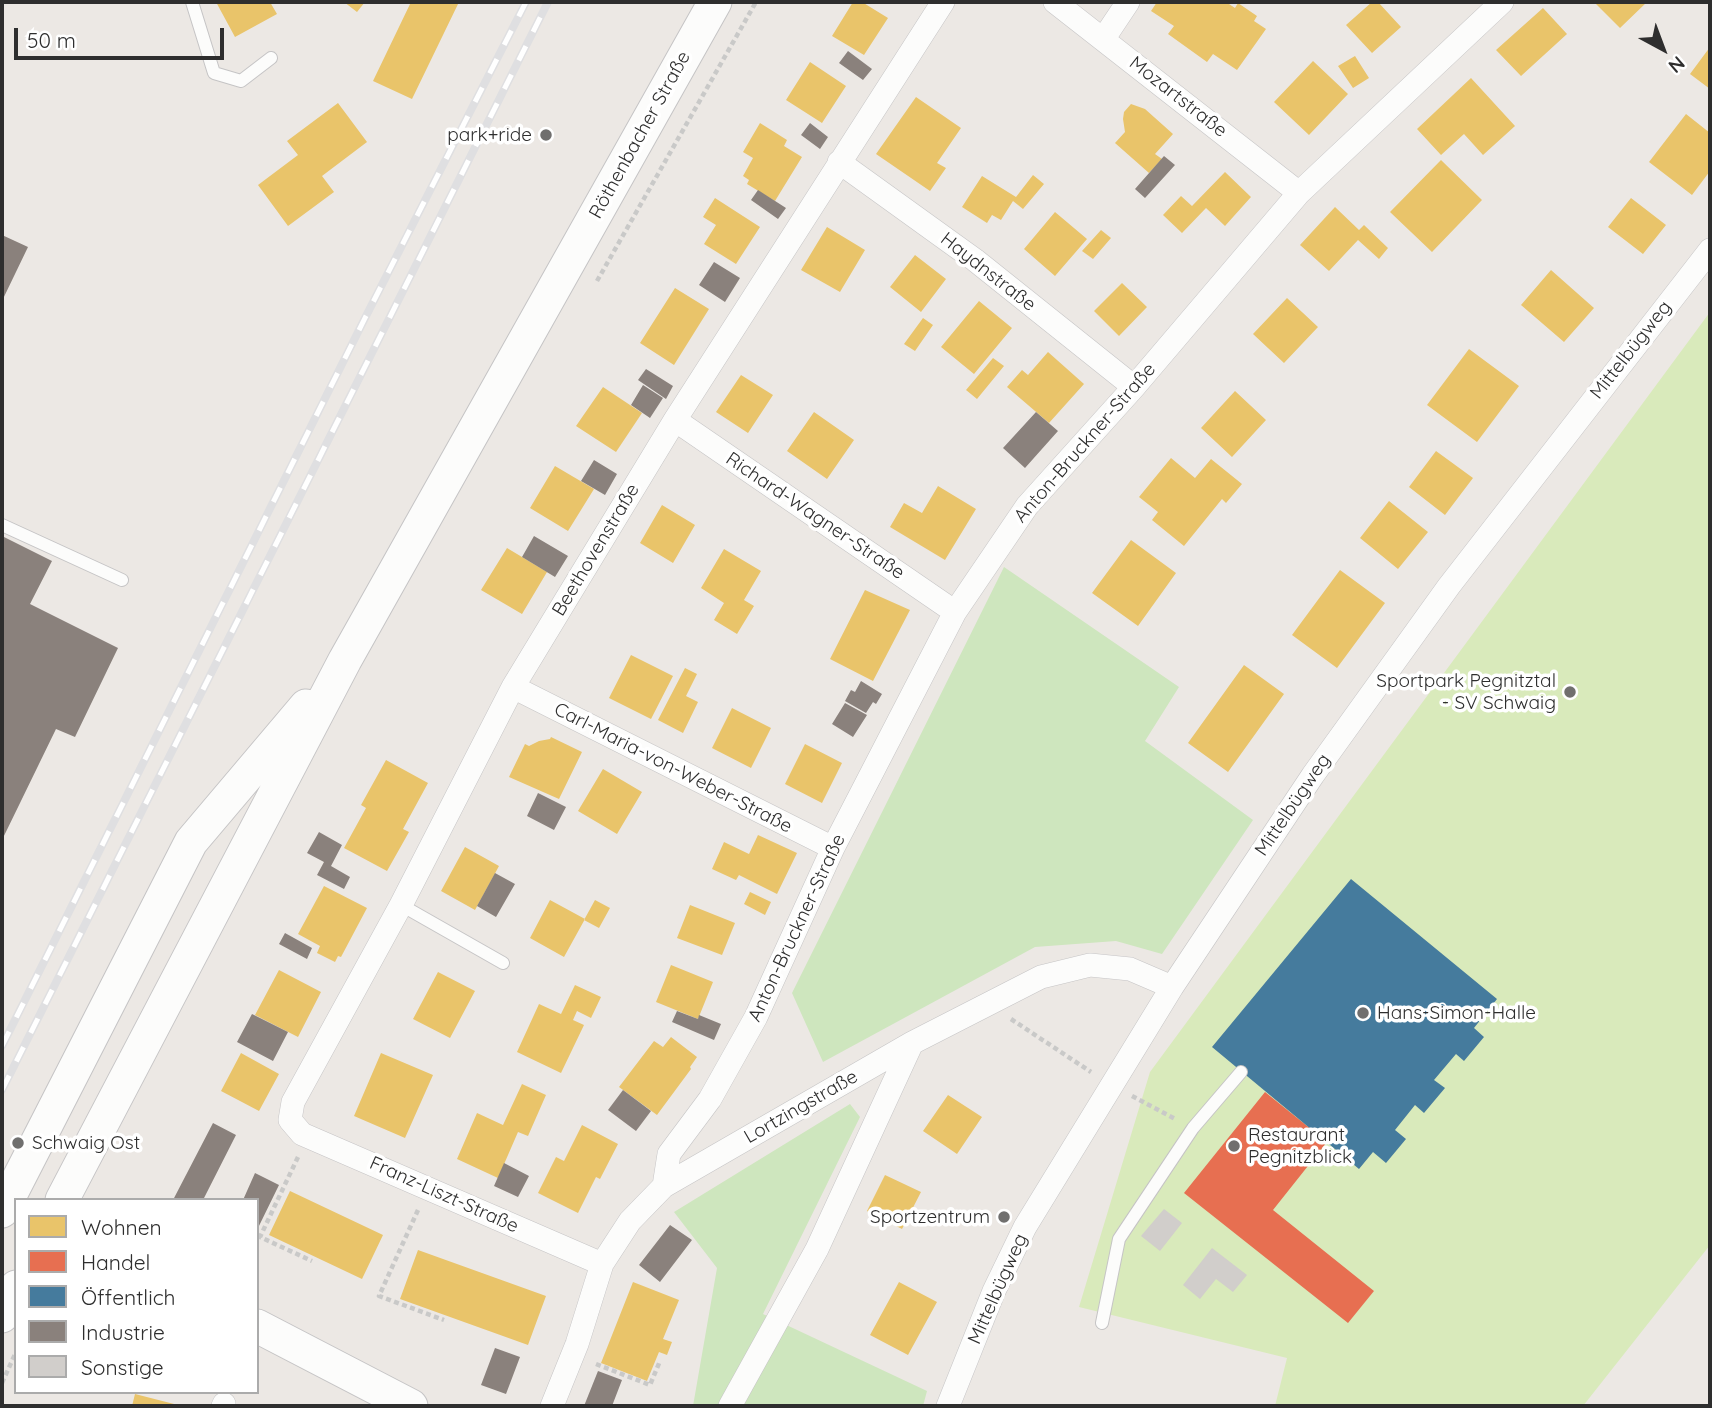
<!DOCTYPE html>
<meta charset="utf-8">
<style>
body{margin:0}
#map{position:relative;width:1712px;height:1408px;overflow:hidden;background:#ece8e4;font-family:Quicksand,sans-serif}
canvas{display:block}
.frame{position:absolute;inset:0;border:4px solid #2e2e2e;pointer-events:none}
.legend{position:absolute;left:14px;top:1198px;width:245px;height:196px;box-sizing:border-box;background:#fff;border:2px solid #ababab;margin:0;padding:9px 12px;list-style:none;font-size:21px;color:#2e2e2e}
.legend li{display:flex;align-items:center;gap:14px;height:35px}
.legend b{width:35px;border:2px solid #ababab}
.north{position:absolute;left:1628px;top:14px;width:70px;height:70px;-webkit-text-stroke:5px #fff;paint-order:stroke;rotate:139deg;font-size:19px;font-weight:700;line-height:28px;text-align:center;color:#2e2e2e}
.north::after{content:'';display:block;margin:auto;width:24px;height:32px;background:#2e2e2e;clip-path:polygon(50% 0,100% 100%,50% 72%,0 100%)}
.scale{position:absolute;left:14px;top:28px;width:210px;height:32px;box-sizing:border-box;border:4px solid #2e2e2e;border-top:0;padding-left:9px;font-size:21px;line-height:24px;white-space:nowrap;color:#2e2e2e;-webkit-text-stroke:5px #fff;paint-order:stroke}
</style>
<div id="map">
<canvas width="1712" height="1408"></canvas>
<div class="frame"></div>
<ul class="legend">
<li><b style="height:19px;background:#e9c46a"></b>Wohnen</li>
<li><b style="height:19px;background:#e76f51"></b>Handel</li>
<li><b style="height:19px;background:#457b9d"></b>Öffentlich</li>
<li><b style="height:19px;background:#8a817c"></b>Industrie</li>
<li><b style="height:19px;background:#d1cecb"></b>Sonstige</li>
</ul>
<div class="north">N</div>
<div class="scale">50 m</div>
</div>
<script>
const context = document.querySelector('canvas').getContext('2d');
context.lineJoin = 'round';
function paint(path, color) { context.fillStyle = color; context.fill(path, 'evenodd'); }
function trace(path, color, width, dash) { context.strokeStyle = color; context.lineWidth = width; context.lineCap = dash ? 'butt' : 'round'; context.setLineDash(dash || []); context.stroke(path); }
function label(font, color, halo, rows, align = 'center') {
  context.font = font + ' Quicksand,sans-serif'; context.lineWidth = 7; context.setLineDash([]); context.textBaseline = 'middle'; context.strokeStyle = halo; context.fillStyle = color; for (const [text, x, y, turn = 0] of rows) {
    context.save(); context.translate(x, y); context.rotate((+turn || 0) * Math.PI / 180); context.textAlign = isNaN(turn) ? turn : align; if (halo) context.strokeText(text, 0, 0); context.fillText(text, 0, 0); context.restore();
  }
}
paint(new Path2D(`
 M 1004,567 L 1179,687 L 1145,741 L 1253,820 L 1162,954 L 1116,941 L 1035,947 L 823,1062 L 792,993 Z
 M 850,1104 L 860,1117 L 763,1314 L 927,1391 L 923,1406 L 693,1406 L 717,1268 L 674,1212 Z`), '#cee6be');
paint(new Path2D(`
 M 1710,312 L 1710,1245 L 1583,1406 L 1275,1406 L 1287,1358 L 1079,1307 L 1150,1072 Z`), '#d9eabb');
paint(new Path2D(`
 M 216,2 L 270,2 L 277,14 L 235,37 Z
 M 344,2 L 365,2 L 357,12 Z
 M 411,2 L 459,2 L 412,99 L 373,81 Z
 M 853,2 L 862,2 L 888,18 L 864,55 L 832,36 Z
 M 1157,2 L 1226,2 L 1235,8 L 1238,3 L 1257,16 L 1254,21 L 1266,29 L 1237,70 L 1213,54 L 1207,62 L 1168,34 L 1174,26 L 1151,11 Z
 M 1372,2 L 1378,2 L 1401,27 L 1372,53 L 1346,25 Z
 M 1594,2 L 1647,2 L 1620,28 Z
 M 1543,8 L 1567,34 L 1521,76 L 1496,50 Z
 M 1710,47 L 1710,89 L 1690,74 Z
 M 1355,56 L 1369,78 L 1353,88 L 1338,66 Z
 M 1313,61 L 1348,94 L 1309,135 L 1274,102 Z
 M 810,62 L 846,86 L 822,123 L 786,100 Z
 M 1471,78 L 1515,126 L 1483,155 L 1464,134 L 1441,155 L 1417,129 Z
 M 916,97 L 961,128 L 937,163 L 946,168 L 930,191 L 876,154 Z
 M 338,103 L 367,142 L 322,176 L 334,192 L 288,226 L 258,185 L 298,155 L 287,141 Z
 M 1131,104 L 1145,109 L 1173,134 L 1155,154 L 1162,159 L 1149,173 L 1115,143 L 1125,132 L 1123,119 L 1124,112 Z
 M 1686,114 L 1710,133 L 1710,171 L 1692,195 L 1649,162 Z
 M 760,123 L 787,140 L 784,146 L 802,157 L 775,201 L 747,184 L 749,180 L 743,176 L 753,158 L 743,152 Z
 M 1441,160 L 1482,200 L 1432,252 L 1390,212 Z
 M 1225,172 L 1251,197 L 1225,226 L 1206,208 L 1182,233 L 1163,215 L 1181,196 L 1192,206 Z
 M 1033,175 L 1044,184 L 1023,209 L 1013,201 L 1001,220 L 992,215 L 987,223 L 962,207 L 982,176 L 1016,197 Z
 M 715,198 L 760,227 L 736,264 L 704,244 L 716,225 L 703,217 Z
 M 1631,198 L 1666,225 L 1643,254 L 1608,227 Z
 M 1335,207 L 1359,230 L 1364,225 L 1388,248 L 1379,259 L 1358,240 L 1329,271 L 1300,245 Z
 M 1055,212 L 1087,239 L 1055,276 L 1024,249 Z
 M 827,227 L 865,250 L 840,292 L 801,270 Z
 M 1101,230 L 1111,238 L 1093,259 L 1082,251 Z
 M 915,255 L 946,279 L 921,312 L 890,287 Z
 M 1551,270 L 1594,308 L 1564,342 L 1521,305 Z
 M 1122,283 L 1147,307 L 1119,336 L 1094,311 Z
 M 675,288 L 709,309 L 674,365 L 640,343 Z
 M 1287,298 L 1318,327 L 1284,363 L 1253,334 Z
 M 979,301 L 1012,328 L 974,374 L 941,347 Z
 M 923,318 L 933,325 L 915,351 L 904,344 Z
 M 1469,349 L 1519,386 L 1477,442 L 1427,405 Z
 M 1048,352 L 1084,384 L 1049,423 L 1007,387 L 1022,370 L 1028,375 Z
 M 993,358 L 1004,366 L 977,399 L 966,390 Z
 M 741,375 L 773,395 L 748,433 L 716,412 Z
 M 603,387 L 642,413 L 616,452 L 576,426 Z
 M 1235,391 L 1266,420 L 1232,457 L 1201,428 Z
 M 814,412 L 854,440 L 827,479 L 787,451 Z
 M 1436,451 L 1473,478 L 1445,515 L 1409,487 Z
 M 1171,458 L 1195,478 L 1211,459 L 1242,484 L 1226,503 L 1222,499 L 1184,546 L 1152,520 L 1158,512 L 1139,497 Z
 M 555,466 L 594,489 L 568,531 L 530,508 Z
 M 938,486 L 976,509 L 945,560 L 890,527 L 904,503 L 922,513 Z
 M 1389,501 L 1428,532 L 1398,569 L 1360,538 Z
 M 662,505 L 695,525 L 673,563 L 640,543 Z
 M 1131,540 L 1176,573 L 1138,626 L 1092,593 Z
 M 507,548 L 547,572 L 522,614 L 481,590 Z
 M 724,549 L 761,571 L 744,600 L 754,606 L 737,634 L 714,620 L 724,603 L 701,588 Z
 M 1340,570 L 1385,603 L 1337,668 L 1292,635 Z
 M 865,590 L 910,610 L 873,681 L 830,659 Z
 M 631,655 L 673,676 L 651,719 L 609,698 Z
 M 1244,665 L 1284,694 L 1228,772 L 1188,743 Z
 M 685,668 L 697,674 L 686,696 L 698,702 L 683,733 L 658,720 Z
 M 732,708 L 771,728 L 751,768 L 712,748 Z
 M 551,737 L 582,752 L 559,799 L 509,777 L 525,744 L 529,746 L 539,741 L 550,739 Z
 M 805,744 L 842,763 L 822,803 L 785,784 Z
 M 386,760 L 428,783 L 403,829 L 409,832 L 387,871 L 344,848 L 366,808 L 361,805 Z
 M 603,769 L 642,792 L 617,834 L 578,811 Z
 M 758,835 L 797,853 L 777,894 L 739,875 L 736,880 L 712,869 L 724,842 L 749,854 Z
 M 465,847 L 499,866 L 475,910 L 441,891 Z
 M 324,886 L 367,908 L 341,957 L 338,956 L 335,962 L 317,953 L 320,946 L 298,934 Z
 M 750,892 L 771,902 L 765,915 L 744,904 Z
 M 550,900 L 585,919 L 564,957 L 530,938 Z
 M 595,900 L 610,908 L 599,928 L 584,920 Z
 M 690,905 L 735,923 L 722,955 L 677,938 Z
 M 671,965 L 713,982 L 698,1019 L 656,1002 Z
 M 279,970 L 321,992 L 298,1037 L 255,1015 Z
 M 438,972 L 475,991 L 450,1038 L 413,1019 Z
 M 575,985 L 601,997 L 591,1018 L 577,1011 L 573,1020 L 584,1025 L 561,1073 L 517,1052 L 539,1004 L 561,1014 Z
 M 671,1037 L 697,1057 L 690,1067 L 691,1069 L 657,1115 L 619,1087 L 654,1041 L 663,1047 Z
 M 241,1053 L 279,1074 L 259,1111 L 221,1091 Z
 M 381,1053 L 433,1075 L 405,1138 L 354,1116 Z
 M 522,1084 L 546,1095 L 528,1136 L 518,1132 L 498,1178 L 457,1159 L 477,1113 L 503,1125 Z
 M 948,1095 L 982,1117 L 957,1154 L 923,1131 Z
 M 582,1125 L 618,1144 L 600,1179 L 596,1177 L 578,1213 L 538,1193 L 556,1157 L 564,1161 Z
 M 885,1175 L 921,1192 L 902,1229 L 867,1211 Z
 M 290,1191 L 383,1235 L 362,1279 L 269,1235 Z
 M 418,1250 L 546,1296 L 528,1345 L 400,1299 Z
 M 633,1282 L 679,1300 L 663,1339 L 672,1342 L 667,1355 L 659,1352 L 647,1381 L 601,1363 Z
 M 899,1282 L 937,1302 L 908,1355 L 870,1335 Z
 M 135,1394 L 178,1405 L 178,1406 L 132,1406 Z`), '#e9c46a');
paint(new Path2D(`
 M 1265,1092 L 1327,1142 L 1273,1210 L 1374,1291 L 1348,1323 L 1184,1193 Z`), '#e76f51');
paint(new Path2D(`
 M 1351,879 L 1497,999 L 1474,1028 L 1484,1037 L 1464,1061 L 1456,1054 L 1434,1080 L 1445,1088 L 1424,1113 L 1415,1105 L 1395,1130 L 1406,1139 L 1386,1163 L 1373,1152 L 1359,1169 L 1212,1047 Z`), '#457b9d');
paint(new Path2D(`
 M 848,51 L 872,69 L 863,80 L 839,63 Z
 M 810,123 L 828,137 L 820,149 L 801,135 Z
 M 1164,156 L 1175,165 L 1145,198 L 1135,189 Z
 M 758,190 L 786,208 L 778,219 L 751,200 Z
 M 2,235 L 28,247 L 2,301 Z
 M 714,262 L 740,278 L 725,302 L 699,285 Z
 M 646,369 L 673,386 L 666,399 L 638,380 Z
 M 643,385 L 663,398 L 650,418 L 631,405 Z
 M 1036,412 L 1058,431 L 1025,468 L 1003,448 Z
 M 594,460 L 617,474 L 605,495 L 581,481 Z
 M 2,536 L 52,561 L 30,604 L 118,648 L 75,737 L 56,729 L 2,840 Z
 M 534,536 L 568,556 L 555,577 L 522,557 Z
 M 861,681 L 882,694 L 876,704 L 873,702 L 866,713 L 845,701 L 851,690 L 855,692 Z
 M 845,703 L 867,715 L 853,737 L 832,724 Z
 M 538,793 L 566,807 L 554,830 L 527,816 Z
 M 319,832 L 342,845 L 331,866 L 350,877 L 344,889 L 317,875 L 324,862 L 307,853 Z
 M 495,873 L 515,884 L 496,917 L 477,906 Z
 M 285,933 L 312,948 L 307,959 L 279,944 Z
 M 677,1011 L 698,1019 L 699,1015 L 721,1024 L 714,1040 L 672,1022 Z
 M 252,1014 L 288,1032 L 273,1061 L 237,1042 Z
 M 623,1090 L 651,1111 L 636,1131 L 608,1110 Z
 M 213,1123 L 236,1135 L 203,1200 L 173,1200 Z
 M 504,1163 L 529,1176 L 518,1197 L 494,1186 Z
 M 255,1173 L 279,1185 L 257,1230 L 257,1200 L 243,1200 Z
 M 670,1225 L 692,1240 L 660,1282 L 639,1265 Z
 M 495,1348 L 520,1357 L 506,1394 L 481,1385 Z
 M 598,1371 L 622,1380 L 612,1406 L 584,1406 Z`), '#8a817c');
paint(new Path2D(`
 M 1164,1209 L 1182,1223 L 1160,1251 L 1141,1236 Z
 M 1212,1248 L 1247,1275 L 1233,1292 L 1216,1279 L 1200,1299 L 1183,1285 Z`), '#d1cecb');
const lane = new Path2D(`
 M 192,2 L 214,73 L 241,81 L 271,58
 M 2,525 L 122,580
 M 401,905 L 503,963
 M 1102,1323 L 1119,1239 L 1193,1128 L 1241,1072`);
const street = new Path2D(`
 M 1055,2 L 1299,193
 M 1104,38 L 1128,2
 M 839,162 L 975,260 L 1134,387
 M 675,420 L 955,612
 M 513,687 L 833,848
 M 664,1186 L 669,1154 L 710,1099 L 756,1017 L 833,848 L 955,612 L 1027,506 L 1134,387 L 1299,193 L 1502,2
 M 602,1264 L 302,1134 L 290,1120 L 293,1102 L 401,905 L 513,687 L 675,420 L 943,2
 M 223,1406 L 224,1404
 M 552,1406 L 577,1344 L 602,1264 L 630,1221 L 664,1186 L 912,1043 L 1041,977 L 1090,965 L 1130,969 L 1172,987
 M 730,1406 L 817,1249 L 912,1043
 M 948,1406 L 994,1291 L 1025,1227 L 1172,987 L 1313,775 L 1449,586 L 1710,250`);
const secondary = new Path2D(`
 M 62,1200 L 345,660 L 715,2
 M 2,1211 L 191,842 L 306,706
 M 2,1316 L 16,1287
 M 257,1326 L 411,1406`);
trace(lane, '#c5c4c5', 14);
trace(street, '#c5c4c5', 24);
trace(secondary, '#c5c4c5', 35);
trace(new Path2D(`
 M 597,281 L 756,2
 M 1011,1019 L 1091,1072
 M 1132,1096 L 1177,1120
 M 298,1157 L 260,1237 L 312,1261
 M 418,1210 L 379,1296 L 444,1320
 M 596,1364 L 650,1385 L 660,1361
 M 2,1383 L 16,1352`), '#c9c9c8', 4.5, [5, 3.5]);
trace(lane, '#fcfcfb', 12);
trace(street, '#fcfcfb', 23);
trace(secondary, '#fcfcfb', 33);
const rail = new Path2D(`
 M 2,1046 L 365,318 L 526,2
 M 2,1090 L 548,2`);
trace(rail, '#dfdfe1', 8);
trace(rail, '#fff', 5, [16]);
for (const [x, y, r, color] of [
 [546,135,7,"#706f6e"],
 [1570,692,7,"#706f6e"],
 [1363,1013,7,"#706f6e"],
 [18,1143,7,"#706f6e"],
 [1234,1146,7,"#706f6e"],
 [1004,1217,7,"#706f6e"]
]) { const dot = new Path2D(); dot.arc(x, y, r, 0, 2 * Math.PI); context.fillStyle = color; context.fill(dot); trace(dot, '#fff', 2.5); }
label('19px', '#2e2e2e', '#fff', [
 ["Mozartstraße",1178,97,38],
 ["Röthenbacher Straße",640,135,-61],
 ["Haydnstraße",988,272,38],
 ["Mittelbügweg",1631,350,-52],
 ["Anton-Bruckner-Straße",1085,443,-49],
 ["Richard-Wagner-Straße",815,516,34],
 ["Beethovenstraße",596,550,-59],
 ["Carl-Maria-von-Weber-Straße",673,768,27],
 ["Mittelbügweg",1293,805,-56],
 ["Anton-Bruckner-Straße",797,928,-65],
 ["Lortzingstraße",801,1107,-30],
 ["Franz-Liszt-Straße",444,1195,24],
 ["Mittelbügweg",998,1289,-66]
]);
label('19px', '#2e2e2e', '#fff', [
 ["park+ride",532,135],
 ["Sportpark Pegnitztal",1556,681],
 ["- SV Schwaig",1556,703],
 ["Hans-Simon-Halle",1377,1013,"left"],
 ["Restaurant",1248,1135,"left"],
 ["Pegnitzblick",1248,1157,"left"],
 ["Schwaig Ost",32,1143,"left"],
 ["Sportzentrum",990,1217]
], 'right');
</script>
